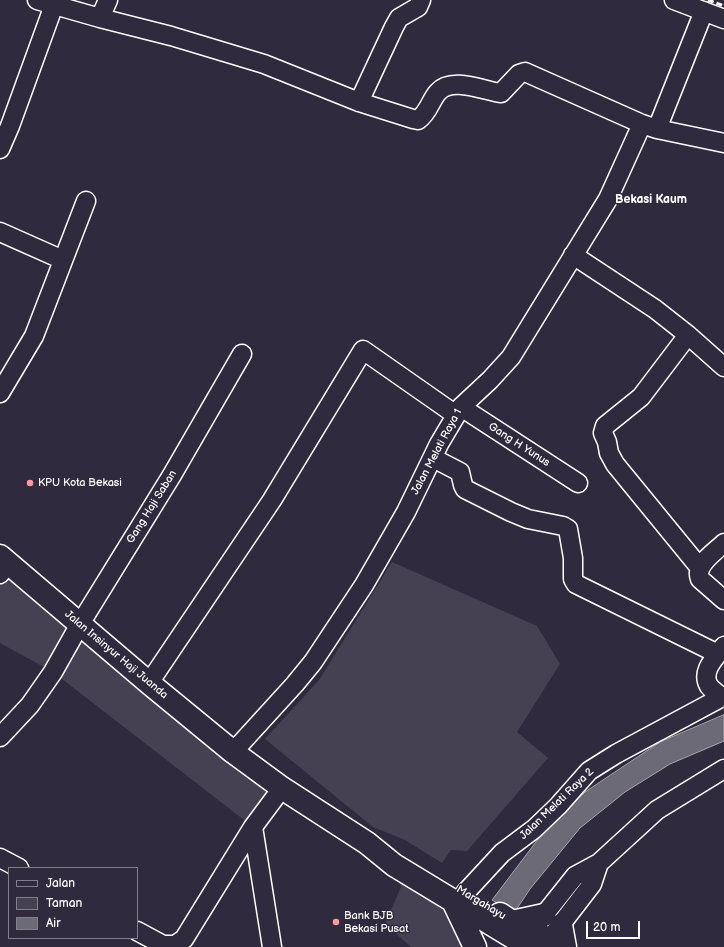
<!DOCTYPE html>
<style>
body{margin:0}
#map{position:relative;width:724px;height:947px;overflow:hidden;background:#2f2a3d;font-family:"Balsamiq Sans",sans-serif}
canvas{display:block}
.legend{position:absolute;left:8px;top:867px;width:130px;height:72px;box-sizing:border-box;background:#2f2a3d;border:1px solid #827f8b;margin:0;padding:5px 7px;list-style:none;font-size:12px;color:#fff}
.legend li{display:flex;align-items:center;gap:8px;height:20px}
.legend b{width:20px;border:1px solid #827f8b}
.scale{position:absolute;left:586px;top:921px;width:54px;height:18px;box-sizing:border-box;border:2px solid #fff;border-top:0;padding-left:5px;font-size:12px;line-height:14px;white-space:nowrap;color:#fff;-webkit-text-stroke:3px #2f2a3d;paint-order:stroke}
</style>
<div id="map">
<canvas width="724" height="947"></canvas>
<ul class="legend">
<li><b style="height:5px;background:#2f2a3d"></b>Jalan</li>
<li><b style="height:11px;background:#464152"></b>Taman</li>
<li><b style="height:11px;background:#6d6a77"></b>Air</li>
</ul>
<div class="scale">20 m</div>
</div>
<script>
const context = document.querySelector('canvas').getContext('2d');
context.lineJoin = 'round';
function paint(path, color) { context.fillStyle = color; context.fill(path, 'evenodd'); }
function trace(path, color, width, dash) { context.strokeStyle = color; context.lineWidth = width; context.lineCap = dash ? 'butt' : 'round'; context.setLineDash(dash || []); context.stroke(path); }
function label(font, color, halo, rows, align = 'center') {
  context.font = font + ' "Balsamiq Sans",sans-serif'; context.lineWidth = 3; context.setLineDash([]); context.textBaseline = 'middle'; context.strokeStyle = halo; context.fillStyle = color; for (const [text, x, y, turn = 0] of rows) {
    context.save(); context.translate(x, y); context.rotate((+turn || 0) * Math.PI / 180); context.textAlign = isNaN(turn) ? turn : align; if (halo) context.strokeText(text, 0, 0); context.fillText(text, 0, 0); context.restore();
  }
}
paint(new Path2D(`
 M 7,562 L 282,788 L 253,827 L 53,672 L 0,643 L 0,574 Z
 M 392,562 L 537,626 L 560,664 L 517,732 L 548,758 L 467,851 L 451,850 L 442,863 L 405,840 L 373,827 L 265,739 L 319,680 Z
 M 394,865 L 453,901 L 475,947 L 411,947 L 385,924 L 401,887 Z`), '#464152');
const water = new Path2D(`
 M 724,715 L 724,741 L 670,764 L 625,792 L 580,828 L 530,889 L 514,913 L 492,900 L 545,830 L 585,792 L 660,742 Z`);
paint(water, '#6d6a77');
trace(water, '#a7a6ad', 1);
const minor = new Path2D(`
 M 37,0 L 100,18 L 171,36 L 264,64 L 359,102 L 413,119 L 418,120 C 429,112 430,101 438,92 C 452,76 484,91 501,93 L 519,74 L 525,72 L 642,124 L 657,129 L 724,143
 M 674,0 L 724,19
 M 100,18 L 108,0
 M 359,102 L 394,27 L 399,18 L 418,7 L 421,0
 M 657,129 L 704,11
 M 0,149 L 10,126 L 54,5
 M 0,232 L 63,260
 M 573,255 L 655,309 L 688,335 L 724,367
 M 688,335 L 641,397 L 605,426 L 603,433 L 607,442 L 609,453 L 615,464 L 700,568
 M 0,393 L 34,336 L 86,201
 M 461,407 L 578,483
 M 433,458 L 460,472 L 463,485 L 465,489 L 511,512 L 528,519 L 563,526 L 568,529 L 573,558 L 573,579 L 576,584 L 718,654
 M 724,543 C 715,552 694,565 700,579 L 724,600
 M 0,574 L 7,562
 M 149,683 L 272,500 L 363,350 L 456,415
 M 721,697 C 717,693 712,690 709,686 C 700,671 716,657 724,646
 M 0,737 L 30,705 L 53,672 L 80,624 L 172,475 L 242,354
 M 233,752 L 295,684 L 313,662 L 364,585 L 406,512 L 439,444 L 461,407 L 490,380 L 511,357 L 608,199 L 642,124
 M 253,827 L 272,947
 M 0,858 L 19,868
 M 465,893 L 502,853 L 534,829 L 558,806 L 589,771 L 616,754 L 724,696
 M 536,925 L 575,876 L 599,863 L 657,810 L 724,769
 M 137,931 L 163,945 L 175,945 L 184,939 L 253,827 L 282,788
 M 552,936 L 592,884 L 599,863`);
const major = new Path2D(`
 M 0,556 L 149,683 L 233,752 L 282,788 L 367,843 L 394,865 L 529,947
 M 453,901 L 475,947
 M 500,914 L 512,922 L 532,930 L 561,947
 M 512,922 L 544,915
 M 561,925 L 565,947`);
trace(minor, '#fff', 21);
trace(major, '#fff', 25);
trace(minor, '#2f2a3d', 18);
trace(major, '#2f2a3d', 22);
trace(new Path2D(`
 M 708,0 L 724,6`), '#fff', 3, [6, 3]);
for (const [x, y, r, color] of [
 [30,483,4,"#ff9aa2"],
 [336,922,4,"#ff9aa2"]
]) { const dot = new Path2D(); dot.arc(x, y, r, 0, 2 * Math.PI); context.fillStyle = color; context.fill(dot); trace(dot, '#2f2a3d', 1.5); }
label('11px', '#fff', '#2f2a3d', [
 ["Gang H Yunus",519,445,33],
 ["Jalan Melati Raya 1",437,452,-62],
 ["Gang Haji Saban",152,507,-58],
 ["Jalan Insinyur Haji Juanda",116,655,40],
 ["Jalan Melati Raya 2",557,804,-44],
 ["Margahayu",481,903,31]
]);
label('11px', '#fff', '#2f2a3d', [
 ["KPU Kota Bekasi",38,483],
 ["Bank BJB",344,916],
 ["Bekasi Pusat",344,929]
], 'left');
label('bold 12px', '#fff', '#2f2a3d', [
 ["Bekasi Kaum",651,200]
]);
</script>
